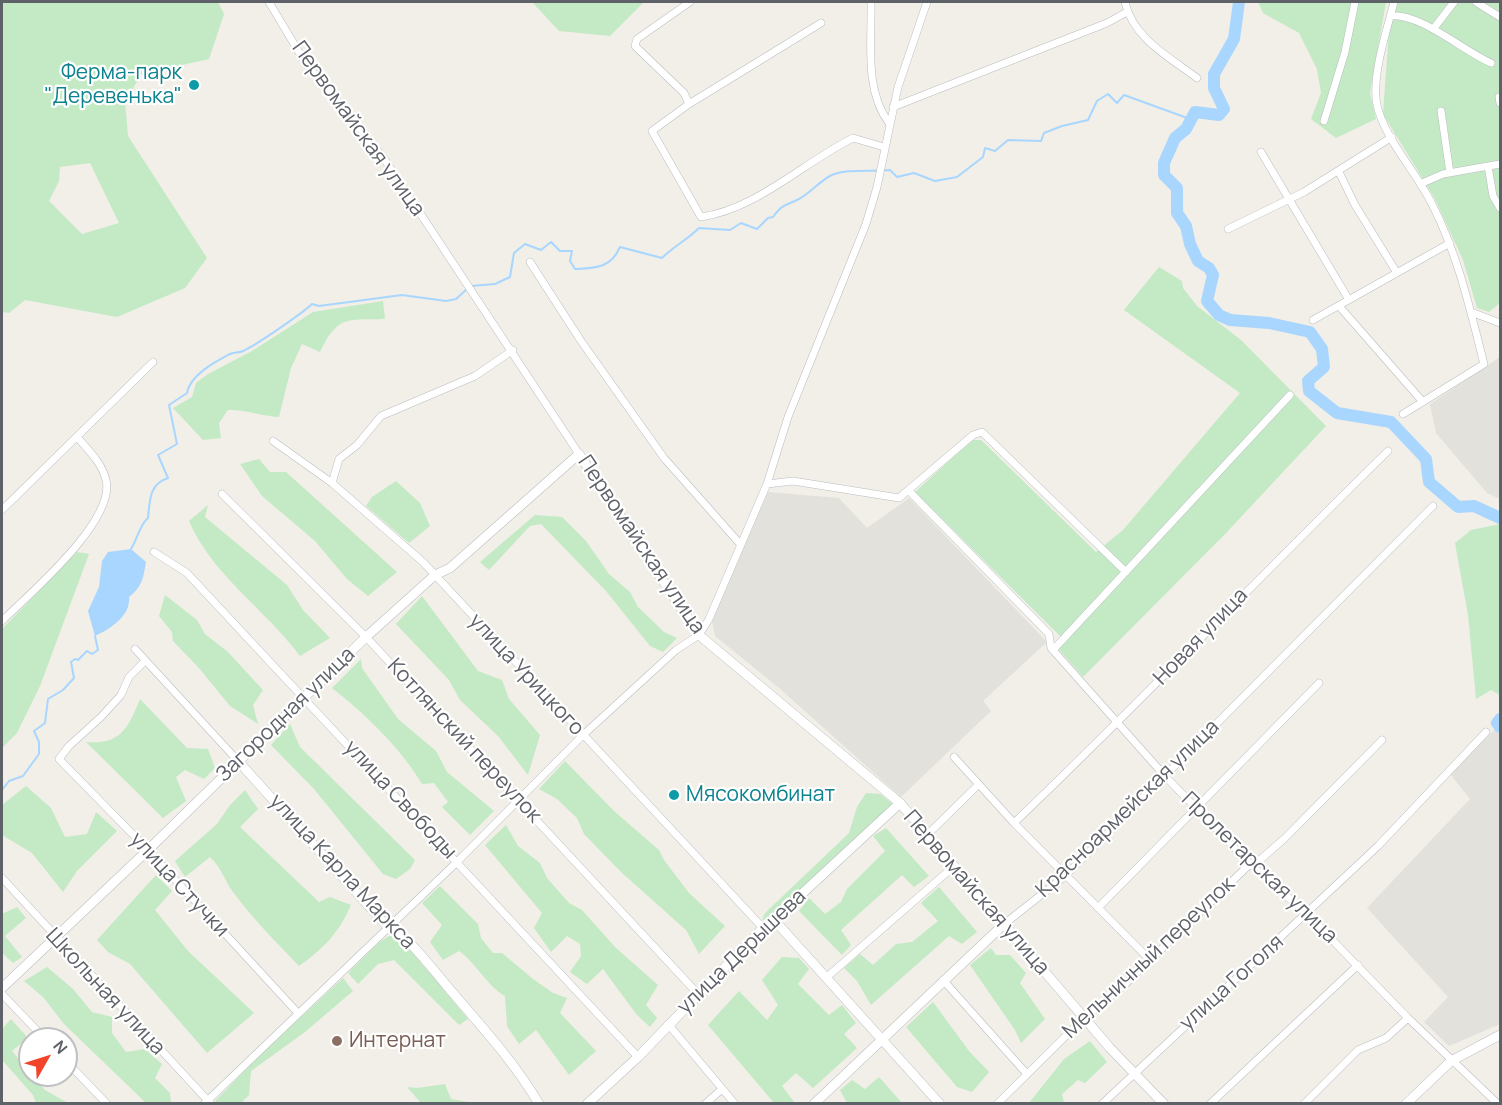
<!DOCTYPE html>
<meta charset="utf-8">
<style>
body{margin:0}
#map{position:relative;width:1502px;height:1105px;overflow:hidden;background:#f1efe7;font-family:Manrope,sans-serif}
canvas{display:block}
.frame{position:absolute;inset:0;border:3px solid #5e6268;pointer-events:none}
.north{position:absolute;left:18px;top:1027px;width:60px;height:60px;box-sizing:border-box;background:#fff;border:2px solid #bfc0c3;border-radius:50%;rotate:51deg;font-size:16px;font-weight:700;line-height:24px;text-align:center;color:#5e6268}
.north::after{content:'';display:block;margin:auto;width:21px;height:27px;background:#f3432b;clip-path:polygon(50% 0,100% 100%,50% 72%,0 100%)}
</style>
<div id="map">
<canvas width="1502" height="1105"></canvas>
<div class="frame"></div>
<div class="north">N</div>
</div>
<script>
const context = document.querySelector('canvas').getContext('2d');
context.lineJoin = 'round';
function paint(path, color) { context.fillStyle = color; context.fill(path, 'evenodd'); }
function trace(path, color, width, dash) { context.strokeStyle = color; context.lineWidth = width; context.lineCap = dash ? 'butt' : 'round'; context.setLineDash(dash || []); context.stroke(path); }
function label(font, color, halo, rows, align = 'center') {
  context.font = font + ' Manrope,sans-serif'; context.lineWidth = 4.5; context.setLineDash([]); context.textBaseline = 'middle'; context.strokeStyle = halo; context.fillStyle = color; for (const [text, x, y, turn = 0] of rows) {
    context.save(); context.translate(x, y); context.rotate((+turn || 0) * Math.PI / 180); context.textAlign = isNaN(turn) ? turn : align; if (halo) context.strokeText(text, 0, 0); context.fillText(text, 0, 0); context.restore();
  }
}
paint(new Path2D(`
 M 1500,357 L 1500,499 L 1487,493 L 1436,433 L 1430,404 Z
 M 768,492 L 839,498 L 867,528 L 909,498 L 1047,642 L 983,701 L 991,711 L 901,797 L 779,688 L 715,636 L 712,620 Z
 M 1495,729 L 1500,735 L 1500,1024 L 1449,1046 L 1424,1022 L 1448,997 L 1367,908 L 1470,799 L 1450,774 Z`), '#e2e1db');
paint(new Path2D(`
 M 2,2 L 218,2 L 224,14 L 209,59 L 142,74 L 125,101 L 128,136 L 207,258 L 185,288 L 117,317 L 25,300 L 9,313 L 2,312 ZM 90,163 L 119,223 L 82,234 L 49,201 L 59,181 L 60,167 Z
 M 532,2 L 644,2 L 610,36 L 559,31 Z
 M 1258,2 L 1386,2 L 1370,93 L 1376,119 L 1336,138 L 1311,119 L 1321,93 L 1317,69 L 1299,33 L 1263,13 Z
 M 1391,2 L 1500,2 L 1500,303 L 1489,312 L 1477,308 L 1463,260 L 1435,199 L 1383,114 Z
 M 1159,267 L 1182,281 L 1183,288 L 1197,306 L 1241,340 L 1326,426 L 1227,532 L 1083,677 L 1055,645 L 1061,637 L 915,492 L 972,440 L 981,440 L 1096,552 L 1123,530 L 1240,393 L 1124,310 Z
 M 383,301 L 385,319 C 346,320 338,315 320,352 L 302,344 L 291,368 L 279,417 C 261,416 245,409 228,410 L 219,423 L 221,438 L 203,440 L 173,408 L 192,397 L 196,383 L 208,374 L 252,351 L 313,312 Z
 M 259,459 L 270,472 L 286,472 L 397,572 L 368,596 L 347,579 L 315,541 L 262,496 L 240,464 Z
 M 396,481 L 420,503 L 430,526 L 409,543 L 366,506 L 372,497 Z
 M 208,505 L 205,517 L 287,585 L 303,610 L 330,638 L 300,656 C 266,610 212,575 189,521 Z
 M 535,515 L 562,517 L 586,541 L 609,574 L 630,592 L 638,607 L 664,632 L 677,638 L 663,652 L 650,646 L 606,591 L 541,524 L 530,526 L 489,570 L 480,562 Z
 M 1500,524 L 1500,695 L 1491,690 L 1476,699 L 1468,615 L 1455,543 L 1471,530 Z
 M 77,552 L 89,554 L 40,686 L 17,733 L 2,748 L 2,629 Z
 M 165,595 L 197,620 L 205,634 L 228,652 L 263,690 L 253,705 L 258,724 L 230,706 L 198,667 L 173,641 L 172,632 L 159,616 Z
 M 422,596 L 478,671 L 502,680 L 509,699 L 540,735 L 528,775 L 498,736 L 460,700 L 449,680 L 396,624 Z
 M 361,659 L 362,668 L 398,719 L 436,751 L 447,772 L 494,811 L 470,835 L 442,807 L 448,802 L 434,783 L 422,784 C 400,747 365,714 332,688 Z
 M 140,699 L 187,748 L 208,749 L 215,768 L 204,779 L 185,770 L 176,777 L 186,801 L 163,818 L 86,742 C 120,745 128,729 140,699 Z
 M 290,724 L 300,747 L 415,860 L 410,869 L 396,879 L 383,874 L 314,789 L 271,745 Z
 M 565,761 L 614,811 L 659,850 L 664,860 L 689,893 L 725,926 L 699,954 L 686,930 L 621,872 L 584,834 L 577,818 L 557,799 L 539,789 Z
 M 26,786 L 51,808 L 65,837 L 87,834 L 96,812 L 117,831 L 77,871 L 63,892 L 32,853 L 2,835 L 2,805 Z
 M 245,790 L 258,809 L 240,827 L 319,902 L 330,897 L 351,905 C 339,933 323,949 299,966 C 276,942 253,919 233,892 C 224,880 222,868 210,857 L 185,877 L 175,861 L 217,824 L 230,805 Z
 M 866,793 L 880,794 L 893,804 L 803,887 L 773,918 L 762,920 L 765,913 L 849,833 L 857,807 Z
 M 506,825 L 518,846 L 540,863 L 547,878 L 569,903 L 582,910 L 616,948 L 658,985 L 646,1005 L 657,1018 L 650,1027 L 637,1015 L 603,969 L 587,984 L 570,972 L 581,956 L 580,944 L 567,936 L 551,952 L 534,928 L 542,913 L 485,845 Z
 M 886,828 L 929,876 L 914,887 L 902,875 L 841,930 L 851,945 L 842,955 L 799,911 L 809,898 L 825,914 L 841,902 L 847,889 L 885,851 L 873,836 Z
 M 156,875 L 172,891 L 155,910 L 188,951 L 254,1013 L 207,1053 L 130,964 L 108,952 L 97,940 Z
 M 440,886 L 478,924 L 481,938 L 493,953 L 502,953 L 533,979 L 553,993 L 567,998 L 560,1013 L 596,1051 L 569,1075 L 536,1030 L 519,1044 L 507,1026 L 505,996 C 487,986 478,965 459,951 L 443,960 L 430,942 L 442,925 L 422,903 Z
 M 939,887 L 977,932 L 962,944 L 949,936 L 871,1005 L 857,981 L 844,968 L 860,954 L 873,965 L 896,944 L 912,942 L 938,921 L 921,903 Z
 M 17,907 L 26,918 L 5,936 L 22,957 L 13,963 L 2,953 L 2,914 Z
 M 392,934 L 411,951 L 468,1019 L 459,1025 L 394,960 L 378,964 L 358,984 L 348,973 L 378,943 Z
 M 991,948 L 996,955 L 1010,955 L 1026,973 L 1020,983 L 1045,1019 L 1021,1043 L 1015,1030 L 970,965 Z
 M 782,957 L 799,958 L 809,969 L 798,984 L 829,1015 L 842,1005 L 856,1023 L 844,1034 L 857,1048 L 813,1088 L 796,1073 L 782,1086 L 795,1103 L 774,1103 L 708,1025 L 739,991 L 767,1020 L 778,1005 L 762,980 Z
 M 47,967 L 73,989 L 92,1012 L 112,1017 L 112,1033 L 126,1052 L 145,1049 L 162,1064 L 155,1078 L 170,1093 L 171,1103 L 146,1103 L 64,1024 L 43,997 L 24,981 Z
 M 343,978 L 353,991 L 305,1032 L 251,1071 L 249,1095 L 241,1103 L 218,1103 L 215,1101 L 264,1051 Z
 M 933,1002 L 969,1051 L 989,1072 L 972,1092 L 957,1087 L 906,1027 Z
 M 11,1019 L 28,1038 L 12,1051 L 45,1090 L 68,1103 L 36,1103 L 33,1095 L 2,1060 L 2,1029 Z
 M 1090,1041 L 1107,1062 L 1085,1083 L 1078,1080 L 1062,1094 L 1064,1103 L 1029,1103 L 1064,1059 Z
 M 879,1077 L 902,1103 L 847,1103 L 840,1090 L 852,1080 L 865,1089 Z
 M 445,1084 L 451,1099 L 474,1103 L 421,1103 L 407,1087 L 417,1088 Z`), '#c3eac4');
paint(new Path2D(`
 M 131,549 L 146,562 C 143,578 143,586 129,597 C 131,616 110,629 95,636 L 88,611 L 99,587 L 102,561 L 108,552 Z`), '#a9d6ff');
trace(new Path2D(`
 M 471,286 L 495,284 L 510,277 L 514,253 L 525,244 L 541,250 L 551,242 L 560,251 L 572,251 L 570,261 L 575,269 C 596,268 611,268 620,247 L 662,258 C 674,246 687,240 699,228 L 730,230 L 741,223 L 757,229 L 768,218 L 773,217 C 783,203 786,206 799,199 C 810,193 819,182 830,176 C 845,168 872,172 890,170 L 897,177 L 914,173 L 935,181 L 957,177 L 983,157 L 985,148 L 995,151 L 1008,140 L 1041,141 L 1044,133 L 1062,126 L 1088,120 L 1097,101 L 1108,94 L 1117,103 L 1124,95 L 1190,119
 M 131,549 C 137,540 140,524 148,518 C 150,500 149,484 168,478 L 158,455 L 177,444 L 169,405 L 187,393 C 190,375 215,362 230,354 C 234,352 239,353 243,351 C 255,346 304,312 312,304 L 319,306 L 402,295 L 446,301 L 456,299 L 467,289
 M 2,790 L 9,781 L 23,776 L 39,754 L 39,742 L 34,731 L 45,723 L 48,699 L 63,690 L 74,678 L 71,662 L 75,659 L 78,660 L 87,651 L 92,654 L 98,650 L 95,636`), '#a9d6ff', 2);
trace(new Path2D(`
 M 1239,2 L 1234,39 L 1214,74 L 1214,88 L 1224,109 L 1219,115 L 1195,112 L 1186,129 L 1175,138 L 1164,163 L 1164,175 L 1177,188 L 1177,213 L 1186,226 L 1190,244 L 1198,261 L 1209,268 L 1213,275 L 1207,301 L 1219,315 L 1230,320 L 1269,323 L 1310,332 L 1322,349 L 1324,367 L 1308,381 L 1309,391 L 1337,413 L 1391,422 L 1426,459 L 1429,482 L 1458,507 L 1474,506 L 1500,518
 M 1500,719 L 1497,723 L 1500,727`), '#a9d6ff', 12);
const street = new Path2D(`
 M 269,2 L 306,64 L 383,157 L 579,454
 M 871,2 C 872,41 864,90 889,123
 M 1125,2 C 1133,38 1169,57 1197,78
 M 1394,2 C 1387,30 1371,77 1377,105 C 1384,138 1417,173 1432,204 C 1458,255 1470,309 1484,364 L 1403,414
 M 1476,2 L 1500,17
 M 1390,16 C 1419,12 1463,51 1491,63
 M 821,23 L 689,104 L 652,131 L 701,217 C 757,209 804,162 853,138 L 884,147
 M 1434,28 L 1454,2
 M 1499,97 L 1500,103
 M 689,104 L 684,93 L 635,46 L 637,39 L 690,2
 M 893,107 L 1107,23 L 1127,12
 M 1441,111 L 1450,173
 M 1324,121 L 1345,52 L 1355,2
 M 1261,152 L 1349,300
 M 1488,166 L 1493,196 L 1500,208
 M 1339,172 L 1355,205 L 1397,273
 M 1420,184 L 1443,174 L 1500,164
 M 1228,229 L 1304,192 L 1392,137
 M 530,262 L 581,341 L 664,458 L 741,545
 M 1339,306 L 1423,402
 M 1471,312 L 1500,323
 M 1313,320 L 1450,243
 M 273,441 L 332,483 L 423,562 L 763,928
 M 332,483 L 339,459 L 357,445 L 381,416 L 475,376 L 513,350
 M 767,484 L 788,417 L 866,224 L 877,187 L 898,87 L 927,2
 M 909,491 L 1049,634 L 1051,648 L 1164,775 L 1250,864 L 1307,914 L 1408,1018 L 1498,1104
 M 222,494 L 366,637 L 699,995
 M 2,510 L 153,362
 M 154,552 L 187,573 L 638,1057
 M 2,621 C 29,594 116,521 106,480 C 102,463 89,451 78,438
 M 135,649 L 239,762
 M 1053,650 L 1290,395
 M 145,661 L 129,677 L 121,695 L 101,717 L 69,746 L 59,759 L 148,850 L 297,1012
 M 954,757 L 1014,823 L 1149,959
 M 1014,823 C 1141,702 1262,574 1388,451
 M 927,835 L 978,785
 M 2,878 L 211,1104
 M 1098,908 L 1319,683
 M 1003,925 L 1065,876 L 1433,506
 M 827,977 L 953,867
 M 943,980 L 1026,1073
 M 2,994 L 45,1039
 M 668,1024 L 735,1104
 M 66,1061 L 107,1104
 M 204,1104 L 457,862 L 582,736 L 676,650 L 699,635 L 709,619 L 767,484 L 793,481 L 899,498 L 973,435 L 982,432 L 1126,572
 M 705,1104 L 722,1089
 M 997,1104 L 1084,1018 L 1122,987 L 1250,864 L 1261,859 L 1285,838 L 1382,740
 M 1102,1104 L 1378,846 L 1486,732
 M 1210,1104 L 1358,965
 M 1304,1104 L 1358,1050 L 1386,1038 L 1408,1018`);
const secondary = new Path2D(`
 M 239,762 L 385,924 C 410,938 429,965 447,986 C 479,1024 514,1061 539,1104
 M 776,922 L 940,1104
 M 2,988 L 148,850 L 366,637 L 435,575 L 450,568 L 579,454 L 699,635 L 900,803 L 1110,1048 L 1164,1104
 M 587,1104 L 638,1057 L 763,928 L 776,922 L 792,903 L 900,803
 M 814,1104 L 1003,925
 M 1406,1104 L 1451,1061 L 1500,1035`);
trace(street, '#b9bcc1', 8);
trace(secondary, '#babdc3', 10);
trace(street, '#fff', 7);
trace(secondary, '#fff', 9);
for (const [x, y, r, color] of [
 [194,85,6,"#0f9aa8"],
 [674,795,6,"#0f9aa8"],
 [337,1041,6,"#8d6e63"]
]) { const dot = new Path2D(); dot.arc(x, y, r, 0, 2 * Math.PI); context.fillStyle = color; context.fill(dot); trace(dot, '#fff', 2); }
label('21px', '#0d838f', '#fff', [
 ["Ферма-парк",182,73],
 ["\"Деревенька\"",182,97],
 ["Мясокомбинат",686,795,"left"]
], 'right');
label('21px', '#5e6268', '#fff', [
 ["Первомайская улица",358,129,54],
 ["Первомайская улица",641,545,56],
 ["Новая улица",1201,637,-46],
 ["улица Урицкого",526,675,47],
 ["Загородная улица",286,715,-44],
 ["Котлянский переулок",464,741,47],
 ["улица Свободы",400,800,47],
 ["Красноармейская улица",1128,809,-44],
 ["Пролетарская улица",1259,868,44],
 ["улица Карла Маркса",342,872,47],
 ["улица Стучки",179,885,47],
 ["Первомайская улица",976,893,49],
 ["улица Дерышева",742,952,-44],
 ["Мельничный переулок",1149,958,-43],
 ["улица Гоголя",1232,983,-42],
 ["Школьная улица",105,992,47]
]);
label('21px', '#785e54', '#fff', [
 ["Интернат",349,1041]
], 'left');
</script>
